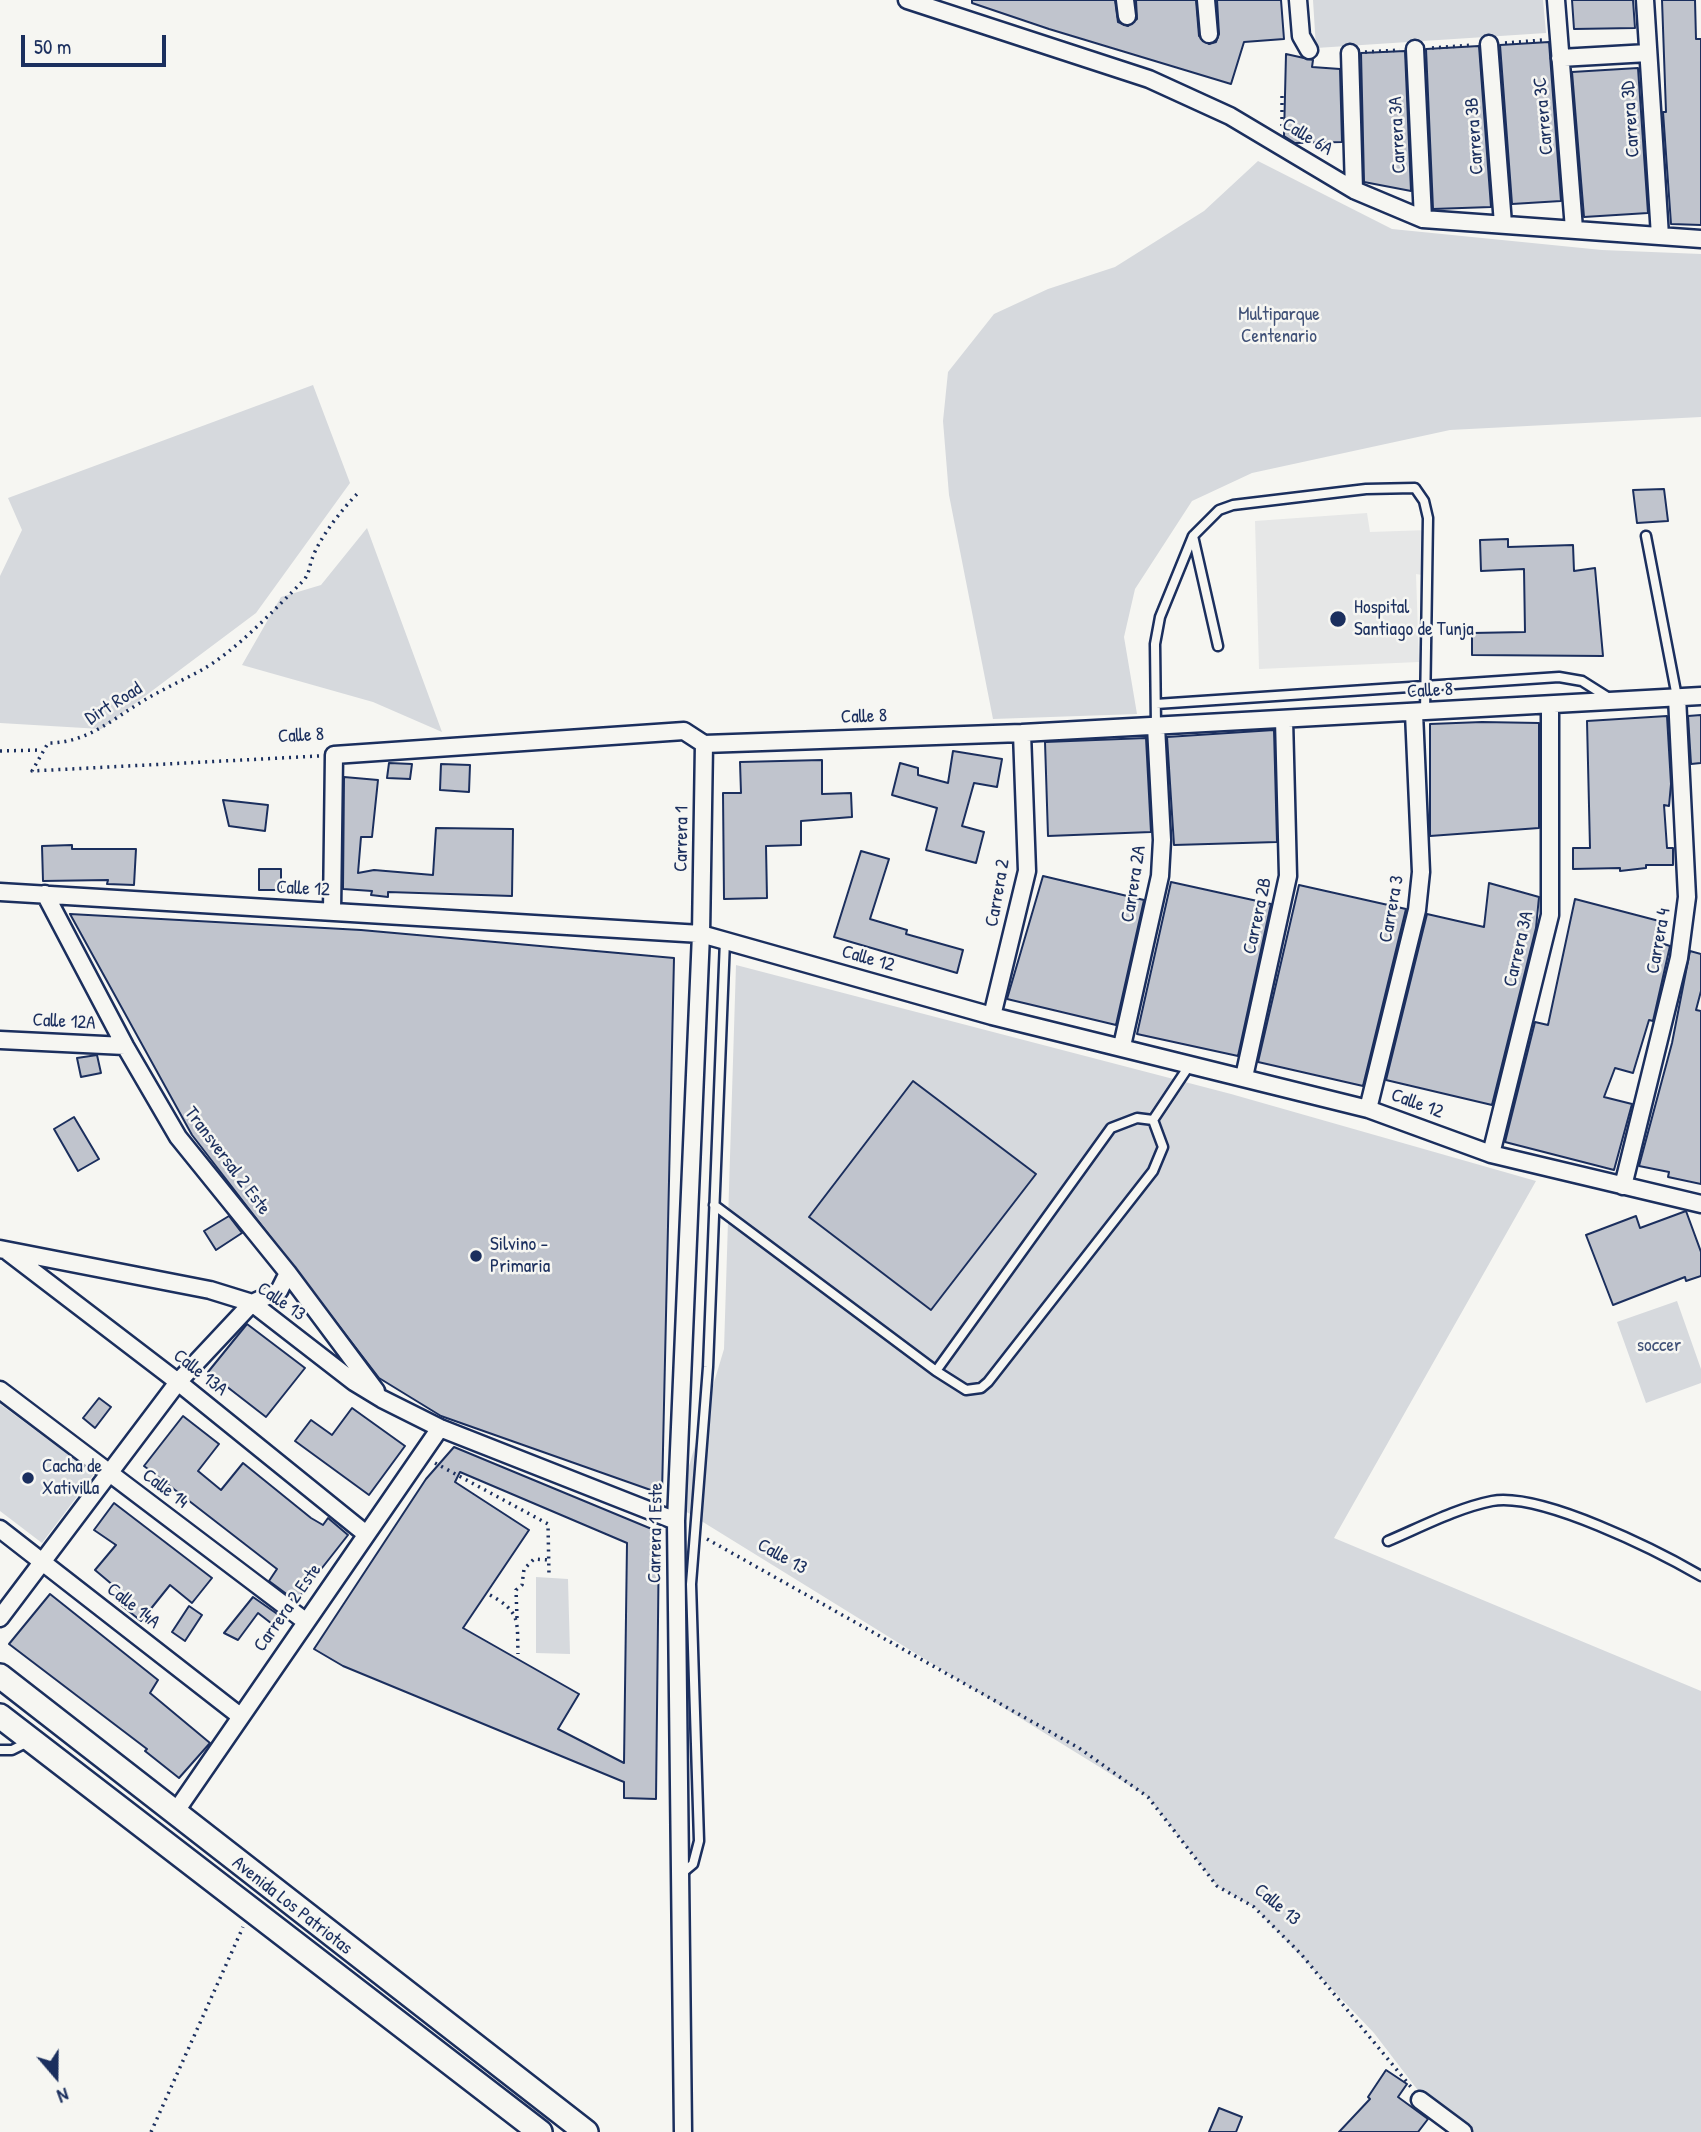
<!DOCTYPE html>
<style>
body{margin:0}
#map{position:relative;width:1701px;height:2132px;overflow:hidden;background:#f6f6f2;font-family:"Patrick Hand",sans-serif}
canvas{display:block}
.north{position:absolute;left:21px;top:2041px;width:70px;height:70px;-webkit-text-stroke:5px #f6f6f2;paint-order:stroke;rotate:160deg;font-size:19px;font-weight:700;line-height:28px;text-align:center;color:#1b2f5e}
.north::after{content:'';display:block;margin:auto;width:24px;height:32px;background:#1b2f5e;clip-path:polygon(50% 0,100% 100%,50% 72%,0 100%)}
.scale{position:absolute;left:21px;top:35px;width:145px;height:32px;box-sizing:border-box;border:4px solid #1b2f5e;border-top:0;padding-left:9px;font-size:21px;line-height:24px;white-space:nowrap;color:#1b2f5e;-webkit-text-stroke:5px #f6f6f2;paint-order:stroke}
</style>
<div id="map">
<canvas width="1701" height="2132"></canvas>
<div class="north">N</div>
<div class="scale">50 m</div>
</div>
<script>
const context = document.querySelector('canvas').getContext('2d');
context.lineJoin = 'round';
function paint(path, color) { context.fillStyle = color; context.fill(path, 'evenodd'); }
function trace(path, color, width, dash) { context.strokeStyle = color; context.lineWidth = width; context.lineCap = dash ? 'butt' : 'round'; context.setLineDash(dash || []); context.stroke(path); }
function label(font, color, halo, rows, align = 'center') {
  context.font = font + ' "Patrick Hand",sans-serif'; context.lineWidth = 5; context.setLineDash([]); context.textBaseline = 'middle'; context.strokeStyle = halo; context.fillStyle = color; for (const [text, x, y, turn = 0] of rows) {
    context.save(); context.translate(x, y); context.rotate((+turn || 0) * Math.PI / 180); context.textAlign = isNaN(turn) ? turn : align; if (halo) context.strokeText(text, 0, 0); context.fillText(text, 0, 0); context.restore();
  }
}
paint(new Path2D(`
 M 1367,513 L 1370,532 L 1428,530 L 1422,575 L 1416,574 L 1419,662 L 1259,669 L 1255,521 Z`), '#e6e7e7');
paint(new Path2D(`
 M 1313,0 L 1543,0 L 1546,33 L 1316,48 Z
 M 1258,161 L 1392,229 L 1602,250 L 1701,254 L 1701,417 L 1450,430 L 1252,473 L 1192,501 L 1135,589 L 1124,637 L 1137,714 L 993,719 L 949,495 L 943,421 L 948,372 L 994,314 L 1048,289 L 1115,267 L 1204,211 Z
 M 313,385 L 350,483 L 256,613 L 101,729 L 0,723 L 0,576 L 22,530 L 8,498 Z
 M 367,528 L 442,732 L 373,702 L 242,665 L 281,597 L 321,585 Z
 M 736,965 L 1231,1094 L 1536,1181 L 1334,1538 L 1701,1691 L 1701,2132 L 1467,2132 L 1433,2110 L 1374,2033 L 1254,1907 L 1217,1886 L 1148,1797 L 677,1506 L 724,1349 Z
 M 1677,1301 L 1701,1369 L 1701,1383 L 1646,1403 L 1617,1322 Z
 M 0,1404 L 94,1474 L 42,1543 L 0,1511 Z
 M 536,1577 L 568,1579 L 570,1654 L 536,1653 Z`), '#d6d9dd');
const building = new Path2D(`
 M 972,0 L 1115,0 L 1118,22 L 1128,26 L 1137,19 L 1136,0 L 1196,0 L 1199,36 L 1209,44 L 1216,42 L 1219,34 L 1217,0 L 1281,0 L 1284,39 L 1244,42 L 1231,84 L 1049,29 L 972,3 Z
 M 1572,0 L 1633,0 L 1635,28 L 1574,29 Z
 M 1662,0 L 1695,0 L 1696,39 L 1701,39 L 1701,225 L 1671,224 L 1663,112 L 1666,112 Z
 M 1549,42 L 1561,201 L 1512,204 L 1500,45 Z
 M 1479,46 L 1491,207 L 1433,209 L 1426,49 Z
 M 1405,51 L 1411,191 L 1364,182 L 1361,53 Z
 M 1286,54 L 1313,60 L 1312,67 L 1340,69 L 1342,142 L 1295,143 L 1284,136 Z
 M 1638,68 L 1648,213 L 1584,217 L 1572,72 Z
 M 1664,489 L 1668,521 L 1637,523 L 1633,490 Z
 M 1508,539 L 1508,547 L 1573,545 L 1574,571 L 1595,568 L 1603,656 L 1472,655 L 1472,633 L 1525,632 L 1524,569 L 1481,571 L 1480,540 Z
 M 1701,715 L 1701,763 L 1691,764 L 1688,716 Z
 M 1667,716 L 1671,784 L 1669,806 L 1664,805 L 1667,848 L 1673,848 L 1673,865 L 1646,865 L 1646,868 L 1620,871 L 1620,868 L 1573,869 L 1573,848 L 1590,848 L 1587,721 Z
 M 1482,722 L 1539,723 L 1539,828 L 1430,836 L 1430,724 Z
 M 1274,730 L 1277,842 L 1174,845 L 1167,737 Z
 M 1146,738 L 1151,832 L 1048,836 L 1045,742 Z
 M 953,751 L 1002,759 L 997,787 L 974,783 L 962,826 L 984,832 L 976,863 L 926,850 L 937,808 L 892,795 L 900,763 L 918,768 L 918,775 L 948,783 Z
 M 822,760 L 822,794 L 851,793 L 852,817 L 801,821 L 801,845 L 766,846 L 767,898 L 724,899 L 723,793 L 741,793 L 740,762 Z
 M 389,763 L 412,764 L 410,779 L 387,778 Z
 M 441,764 L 470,765 L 469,792 L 440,790 Z
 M 344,777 L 378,780 L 372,837 L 361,837 L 358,873 L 374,870 L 433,875 L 436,828 L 513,829 L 512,896 L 388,892 L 388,897 L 371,895 L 372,891 L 343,889 Z
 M 223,800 L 268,805 L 265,831 L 229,826 Z
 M 72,845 L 72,849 L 136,849 L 134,885 L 107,884 L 108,880 L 43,881 L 42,846 Z
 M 861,851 L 889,859 L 870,919 L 907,930 L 906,934 L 963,950 L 957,973 L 834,937 Z
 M 259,869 L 281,869 L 281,890 L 259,890 Z
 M 1043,876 L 1144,900 L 1116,1025 L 1007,999 Z
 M 1171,882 L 1271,904 L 1238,1056 L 1137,1034 Z
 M 1489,883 L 1539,897 L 1536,928 L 1492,1105 L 1386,1080 L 1427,914 L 1484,927 Z
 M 1299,885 L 1406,909 L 1363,1086 L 1258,1062 Z
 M 1575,899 L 1663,922 L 1658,942 L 1670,946 L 1653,1021 L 1649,1020 L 1633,1073 L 1615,1068 L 1604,1097 L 1632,1104 L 1614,1170 L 1505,1142 L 1535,1022 L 1548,1025 Z
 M 70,914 L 361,930 L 674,958 L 662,1494 L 441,1416 L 379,1378 L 192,1135 Z
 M 1690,951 L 1701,954 L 1701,991 L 1696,1010 L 1701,1011 L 1701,1184 L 1668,1177 L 1669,1172 L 1639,1166 L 1672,1043 Z
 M 97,1055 L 101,1073 L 81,1077 L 77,1058 Z
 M 913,1081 L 1036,1174 L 931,1310 L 809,1217 Z
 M 74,1117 L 99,1159 L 78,1171 L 54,1129 Z
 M 1686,1211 L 1701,1252 L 1701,1276 L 1686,1281 L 1685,1277 L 1613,1305 L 1586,1235 L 1636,1216 L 1640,1228 Z
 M 229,1216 L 242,1233 L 216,1250 L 204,1231 Z
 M 247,1324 L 305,1368 L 266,1417 L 208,1372 Z
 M 99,1398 L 111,1407 L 95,1428 L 83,1418 Z
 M 352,1408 L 405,1446 L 369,1495 L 295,1441 L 311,1420 L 332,1435 Z
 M 183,1416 L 219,1444 L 198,1471 L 221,1490 L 243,1463 L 311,1518 L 323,1525 L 328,1518 L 348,1535 L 296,1601 L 269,1581 L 277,1569 L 144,1466 Z
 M 454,1447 L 659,1532 L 656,1799 L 624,1798 L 624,1782 L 343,1666 L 314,1649 L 426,1479 ZM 460,1472 L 627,1543 L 624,1763 L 558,1729 L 579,1694 L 463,1628 L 529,1530 L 455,1482 Z
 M 114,1503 L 212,1578 L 192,1603 L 170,1585 L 141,1621 L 121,1605 L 127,1597 L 95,1570 L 116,1545 L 94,1530 Z
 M 50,1594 L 158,1680 L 150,1693 L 210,1743 L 179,1778 L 145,1751 L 147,1749 L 9,1644 Z
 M 253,1597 L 283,1618 L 276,1627 L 258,1613 L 238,1640 L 224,1633 Z
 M 189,1606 L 202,1615 L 185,1641 L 172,1632 Z
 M 1386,2070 L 1407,2084 L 1398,2097 L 1428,2119 L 1418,2132 L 1339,2132 L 1370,2099 L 1368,2097 Z
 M 1219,2108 L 1242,2117 L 1236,2132 L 1209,2132 Z`);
paint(building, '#c0c4cd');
trace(building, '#1b2f5e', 2);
const service = new Path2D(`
 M 1646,536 L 1677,697
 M 1218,646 L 1193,536 L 1219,510 L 1233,505 L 1366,489 L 1415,488 L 1424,501 L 1428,518 L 1425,712
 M 1156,704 L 1559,677 L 1582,681 L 1609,698
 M 1156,726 L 1155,644 L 1160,617 L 1193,536
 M 714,1205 L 936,1371 L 1111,1128 L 1137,1118 L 1153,1120 L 1191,1063
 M 936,1371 L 966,1390 L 981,1388 L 988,1382 L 1153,1171 L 1163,1147 L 1153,1120
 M 1388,1541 C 1421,1527 1457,1508 1492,1501 C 1541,1492 1658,1551 1701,1576
 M 0,1750 L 12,1750 L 30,1741
 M 681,1874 L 693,1864 L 699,1841 L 691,1584 L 708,1367 L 725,940`);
const minor = new Path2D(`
 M 907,0 L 1149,79 L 1230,116 L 1354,190 L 1423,219 L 1701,239
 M 1125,0 L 1127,16
 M 1206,0 L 1209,34
 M 1298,0 L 1301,36 L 1309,50
 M 1556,0 L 1574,229
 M 1645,0 L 1660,236
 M 1489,44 L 1503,224
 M 1415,49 L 1423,219
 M 1350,53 L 1354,190
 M 1560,58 L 1648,53
 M 0,892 L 701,934 L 992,1016 L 1368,1109 L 1491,1154 L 1701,1204
 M 45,894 L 125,1046 L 178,1137 L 288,1273 L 376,1391
 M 332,912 L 334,755 L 684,731 L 704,744 L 1022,733 L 1701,696
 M 992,1016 L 1027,871 L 1022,733
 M 0,1040 L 125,1046
 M 1122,1046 L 1160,876 L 1162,840 L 1156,726
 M 1244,1077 L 1288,876 L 1284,719
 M 1368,1109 L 1417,910 L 1421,872 L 1414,713
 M 1491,1154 L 1550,915 L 1550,706
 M 1623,1186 L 1679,958 L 1687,897 L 1677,697
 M 0,1249 L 210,1290 L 252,1303 L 354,1382 L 382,1399 L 440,1428 L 676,1521
 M 8,1252 L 178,1382 L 366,1534
 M 0,1390 L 305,1621
 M 0,1529 L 240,1716
 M 0,1618 L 178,1382 L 252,1303 L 279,1291 L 288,1273
 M 174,1814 L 440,1428
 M 1420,2100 L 1463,2132
 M 683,2132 L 676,1521 L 701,934 L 704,744`);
const secondary = new Path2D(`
 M 0,1676 L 586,2132
 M 0,1716 L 540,2132`);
trace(service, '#1b2f5e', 13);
trace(minor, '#1b2f5e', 21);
trace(secondary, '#1b2f5e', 28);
trace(new Path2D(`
 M 1505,43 L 1543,40
 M 1432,48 L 1473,45
 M 1365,52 L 1400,50
 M 1282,126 L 1282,93
 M 0,751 L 41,750
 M 319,756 L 32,771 L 48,743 C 87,743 111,720 143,701 C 161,690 181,681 200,671 C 236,651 275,609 304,580 C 310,572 309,567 312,559 C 319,538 343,508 358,493
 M 435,1463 L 548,1524 L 549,1575
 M 707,1539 L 1079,1748 L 1148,1797 L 1217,1886 L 1254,1907 L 1301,1954 L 1411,2087
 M 490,1595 C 521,1612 517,1621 518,1654
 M 517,1618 L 516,1590 L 522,1585 L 524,1569 L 534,1559 L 549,1560
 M 151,2132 L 243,1927`), '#1b2f5e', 3.5, [2, 5]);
trace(service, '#f6f6f2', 8);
trace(minor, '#f6f6f2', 16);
trace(secondary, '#f6f6f2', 23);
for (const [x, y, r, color] of [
 [1338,619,9,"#1b2f5e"],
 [476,1256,7,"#1b2f5e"],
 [28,1478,7,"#1b2f5e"]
]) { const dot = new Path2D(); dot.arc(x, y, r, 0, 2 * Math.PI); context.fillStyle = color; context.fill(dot); trace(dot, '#f6f6f2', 2.5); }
label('19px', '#1b2f5e', '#f6f6f2', [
 ["Carrera 3C",1544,116,-95],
 ["Carrera 3D",1631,119,-94],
 ["Carrera 3A",1398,135,-93],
 ["Carrera 3B",1475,136,-94],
 ["Calle 6A",1307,137,31],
 ["Calle 8",1430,691,-3],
 ["Dirt Road",114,704,-32],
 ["Calle 8",864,717,-2],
 ["Calle 8",301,736,-3],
 ["Carrera 1",682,839,-89],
 ["Carrera 2A",1134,884,-81],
 ["Calle 12",303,889,3],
 ["Carrera 2",998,893,-80],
 ["Carrera 3",1392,909,-80],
 ["Carrera 2B",1258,916,-78],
 ["Carrera 4",1659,941,-80],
 ["Carrera 3A",1519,949,-77],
 ["Calle 12",868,959,16],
 ["Calle 12A",64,1022,3],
 ["Calle 12",1417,1104,20],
 ["Transversal 2 Este",227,1161,53],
 ["Calle 13",281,1302,34],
 ["Calle 13A",200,1373,38],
 ["Calle 14",165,1489,37],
 ["Carrera 1 Este",656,1533,-89],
 ["Calle 13",782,1557,29],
 ["Calle 14A",133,1606,38],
 ["Carrera 2 Este",288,1608,-55],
 ["Calle 13",1277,1905,40],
 ["Avenida Los Patriotas",292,1906,38]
]);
label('19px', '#405177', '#f6f6f2', [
 ["Multiparque",1279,315],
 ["Centenario",1279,337],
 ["soccer",1659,1346]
]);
label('19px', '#1b2f5e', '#f6f6f2', [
 ["Hospital",1354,608],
 ["Santiago de Tunja",1354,630],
 ["Silvino -",490,1245],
 ["Primaria",490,1267],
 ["Cacha de",42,1467],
 ["Xativilla",42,1489]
], 'left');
</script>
